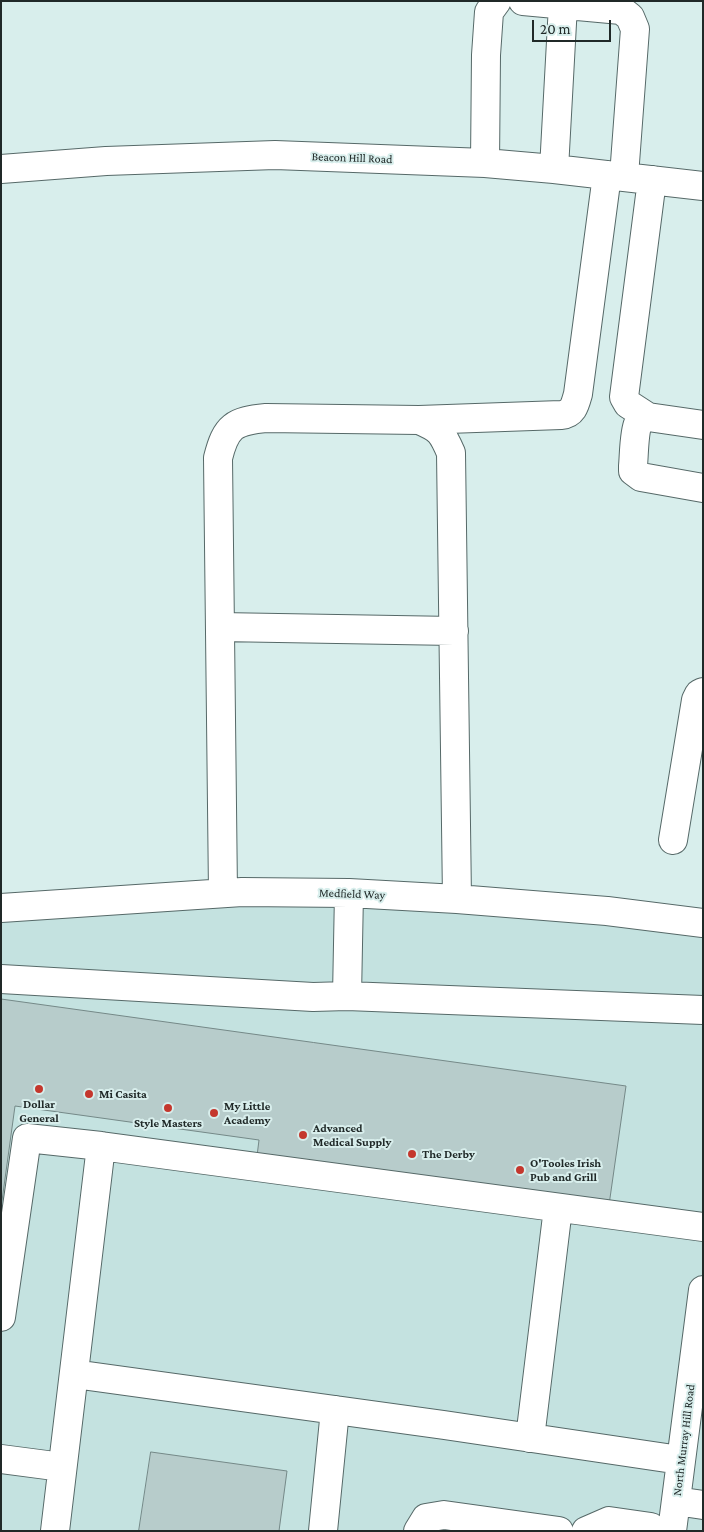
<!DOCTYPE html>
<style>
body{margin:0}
#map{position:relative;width:704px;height:1532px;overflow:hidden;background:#d8eeec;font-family:"Crimson Pro",serif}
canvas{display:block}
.frame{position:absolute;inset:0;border:2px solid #202928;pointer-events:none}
.scale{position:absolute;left:532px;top:20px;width:79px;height:22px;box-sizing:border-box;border:2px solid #202928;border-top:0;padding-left:6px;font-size:15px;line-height:18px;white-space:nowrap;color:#202928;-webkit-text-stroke:4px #d8eeec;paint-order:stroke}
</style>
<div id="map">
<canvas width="704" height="1532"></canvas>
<div class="frame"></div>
<div class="scale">20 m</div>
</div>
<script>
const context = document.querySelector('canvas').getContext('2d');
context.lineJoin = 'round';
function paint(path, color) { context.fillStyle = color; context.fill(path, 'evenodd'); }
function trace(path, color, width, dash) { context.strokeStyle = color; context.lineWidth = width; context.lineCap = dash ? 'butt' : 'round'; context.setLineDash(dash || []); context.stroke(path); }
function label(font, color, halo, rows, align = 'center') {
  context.font = font + ' "Crimson Pro",serif'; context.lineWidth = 4; context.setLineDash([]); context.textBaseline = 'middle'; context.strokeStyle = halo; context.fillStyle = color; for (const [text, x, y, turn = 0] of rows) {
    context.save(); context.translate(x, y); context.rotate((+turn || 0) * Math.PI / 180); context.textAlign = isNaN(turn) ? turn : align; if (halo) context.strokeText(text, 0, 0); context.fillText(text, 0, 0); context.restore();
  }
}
paint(new Path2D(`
 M 242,892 L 703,923 L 703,1531 L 1,1531 L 1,908 Z`), '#c4e2e0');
const building = new Path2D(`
 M 1,999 L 626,1086 L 609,1205 L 257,1156 L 259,1140 L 15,1106 L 1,1208 Z
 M 151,1452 L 287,1471 L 279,1531 L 139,1531 Z`);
paint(building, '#b7cccb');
trace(building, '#758988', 1);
const minor = new Path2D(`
 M 523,1 L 621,10 L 630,17 L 635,29 L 624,176
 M 485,163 L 486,55 L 489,12 L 497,1
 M 1,169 L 106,161 L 275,155 L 485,163 L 554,169 L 703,186
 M 554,169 L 563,5
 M 648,417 L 628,404 L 624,397 L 652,180
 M 419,420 L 561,415 C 573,414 575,405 578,394 L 607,175
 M 703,425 L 648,417 C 644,419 640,420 638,424 C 634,432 634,456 633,466 L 633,471 L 641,477 L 703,488
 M 220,627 L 454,631
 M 673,840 L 696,700 L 699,694 L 703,692
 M 223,893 L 218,458 C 226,426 234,421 266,418 L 419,420 C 440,429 442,432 451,453 L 457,899
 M 1,908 L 242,892 L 349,893 L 457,899 L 607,911 L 703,923
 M 1,979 L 313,997 L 347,996 L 703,1010
 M 347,996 L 349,893
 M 1,1317 L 27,1138 L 101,1146
 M 74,1374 L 444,1425 L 680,1460
 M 530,1438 L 558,1208
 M 1,1459 L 62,1467
 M 676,1501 L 703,1505
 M 55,1531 L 101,1146 L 703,1227
 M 323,1531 L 335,1410
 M 418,1531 L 426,1518 L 444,1515 L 559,1531
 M 586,1531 L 609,1521 L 651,1527 L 655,1531
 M 672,1531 L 703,1290`);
trace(minor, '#566968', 30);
trace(minor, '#fff', 28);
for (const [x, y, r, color] of [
 [39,1089,5,"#c4372d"],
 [89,1094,5,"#c4372d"],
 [168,1108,5,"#c4372d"],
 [214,1113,5,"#c4372d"],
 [303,1135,5,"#c4372d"],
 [412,1154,5,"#c4372d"],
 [520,1170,5,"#c4372d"]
]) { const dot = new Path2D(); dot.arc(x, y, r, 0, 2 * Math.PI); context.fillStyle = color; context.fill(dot); trace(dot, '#d8eeec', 2); }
label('12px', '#202928', '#d8eeec', [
 ["Beacon Hill Road",352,158,2],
 ["Medfield Way",352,894,2],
 ["North Murray Hill Road",684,1440,-83]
]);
label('bold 12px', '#202928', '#d8eeec', [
 ["Mi Casita",99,1094],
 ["Dollar",39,1104,"center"],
 ["General",39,1118,"center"],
 ["My Little",224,1106],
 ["Academy",224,1120],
 ["Style Masters",168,1123,"center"],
 ["Advanced",313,1128],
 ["Medical Supply",313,1142],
 ["The Derby",422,1154],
 ["O'Tooles Irish",530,1163],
 ["Pub and Grill",530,1177]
], 'left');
</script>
